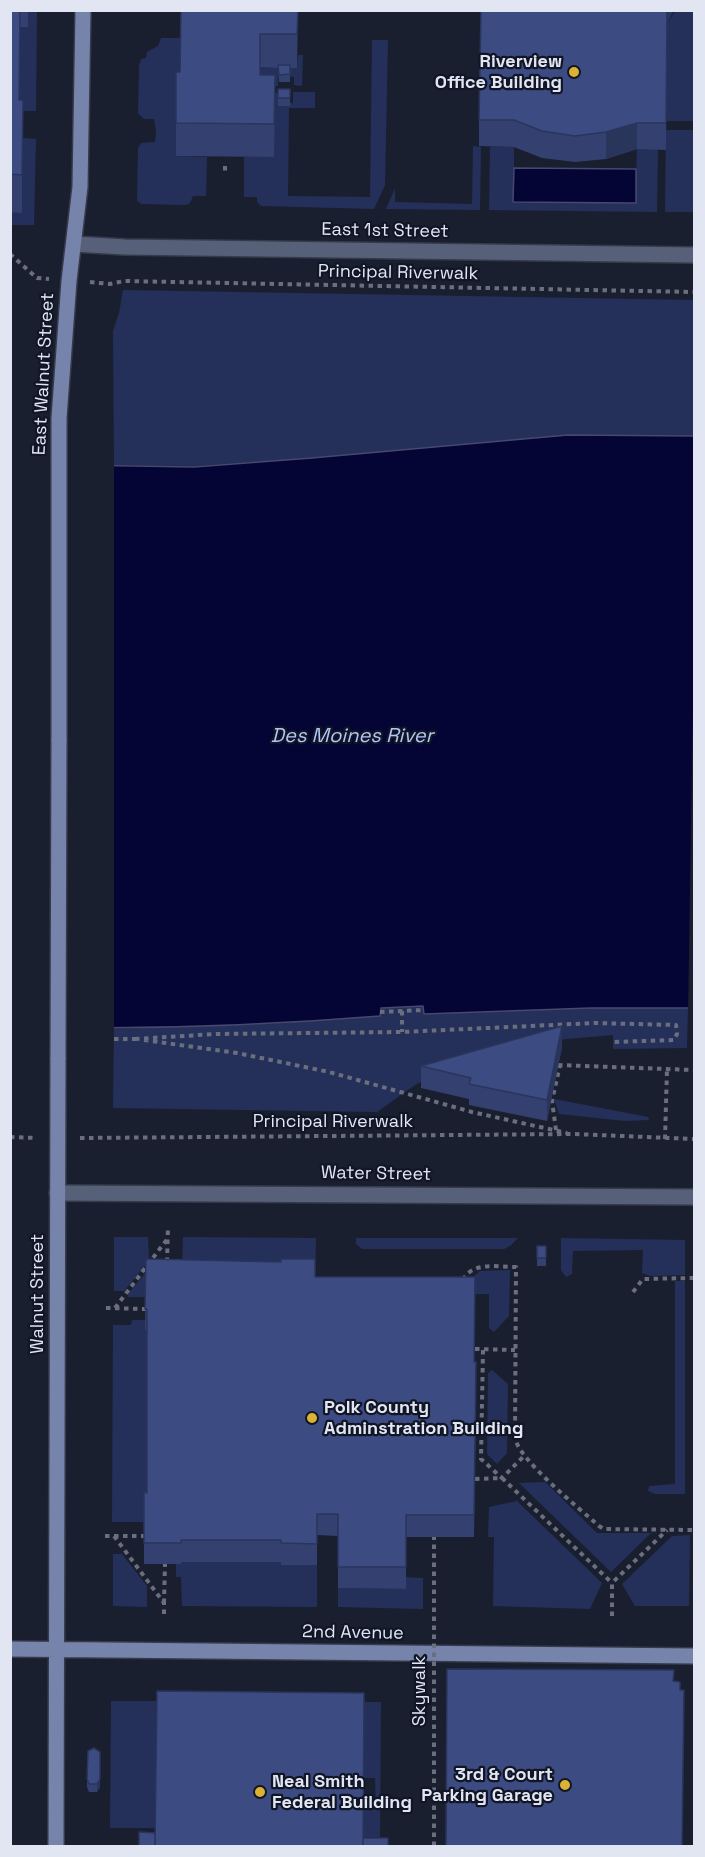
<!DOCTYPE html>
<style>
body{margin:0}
#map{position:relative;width:705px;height:1857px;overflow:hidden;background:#1a1f30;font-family:"Space Grotesk",sans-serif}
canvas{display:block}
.frame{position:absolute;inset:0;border:12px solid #e2e6f2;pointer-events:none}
</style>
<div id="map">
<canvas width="705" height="1857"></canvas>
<div class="frame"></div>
</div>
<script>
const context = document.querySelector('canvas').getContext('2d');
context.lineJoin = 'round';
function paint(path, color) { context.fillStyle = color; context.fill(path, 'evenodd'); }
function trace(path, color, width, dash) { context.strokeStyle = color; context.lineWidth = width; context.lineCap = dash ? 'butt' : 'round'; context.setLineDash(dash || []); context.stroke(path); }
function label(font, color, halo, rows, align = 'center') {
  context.font = font + ' "Space Grotesk",sans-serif'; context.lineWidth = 4.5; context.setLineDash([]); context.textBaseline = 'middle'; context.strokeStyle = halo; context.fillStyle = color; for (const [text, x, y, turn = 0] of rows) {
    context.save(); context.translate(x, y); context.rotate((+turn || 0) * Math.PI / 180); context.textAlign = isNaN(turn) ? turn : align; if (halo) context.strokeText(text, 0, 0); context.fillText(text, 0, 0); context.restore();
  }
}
paint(new Path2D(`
 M 28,11 L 37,11 L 36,111 L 19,111 L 20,27 Z
 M 675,11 L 694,11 L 694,121 L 666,121 L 667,24 Z
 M 161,38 L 182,38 L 180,106 L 176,156 L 207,157 L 206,196 L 193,196 L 190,203 L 186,205 L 142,204 L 137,201 L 138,148 L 141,143 L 155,142 L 156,131 L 154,119 L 144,119 L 138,113 L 139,66 L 141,59 L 146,58 L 147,52 L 158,46 Z
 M 372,40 L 388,40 L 385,185 L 374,209 L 261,206 L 257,202 L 257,197 L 244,197 L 244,157 L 273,157 L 260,108 L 260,67 L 297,68 L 298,55 L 303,55 L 302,86 L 294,85 L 294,77 L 290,76 L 290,73 L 278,74 L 278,86 L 266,86 L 266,93 L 278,93 L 278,106 L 289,106 L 290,103 L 293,103 L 293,92 L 315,92 L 315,108 L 289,108 L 288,196 L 370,197 Z
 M 666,130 L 694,130 L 694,212 L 665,212 Z
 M 23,138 L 36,139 L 34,225 L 11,225 L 11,212 L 22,212 Z
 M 473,146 L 481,147 L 480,210 L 386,209 L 395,188 L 395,202 L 472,204 Z
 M 490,147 L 514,147 L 514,202 L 635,203 L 637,149 L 658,149 L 657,212 L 489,210 Z
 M 123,290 L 694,300 L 694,436 L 568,435 L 312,458 L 194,466 L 114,465 L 113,331 L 119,313 Z
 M 423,1006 L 424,1014 L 590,1008 L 688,1008 L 687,1048 L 613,1049 L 613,1035 L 556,1040 L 449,1068 L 415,1085 L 377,1112 L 113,1108 L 114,1029 L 286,1023 L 380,1008 Z
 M 554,1099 L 648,1117 L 649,1120 L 625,1121 L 559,1114 Z
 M 114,1237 L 148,1237 L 149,1261 L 124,1291 L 114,1291 Z
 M 183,1237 L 316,1238 L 315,1280 L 182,1268 Z
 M 356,1238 L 518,1238 L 510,1246 L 504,1249 L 362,1249 L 356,1244 Z
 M 561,1238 L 685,1240 L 685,1275 L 651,1276 L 642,1273 L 643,1250 L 573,1251 L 572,1274 L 566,1277 L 561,1270 Z
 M 152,1265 L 145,1297 L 128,1297 L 128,1294 Z
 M 510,1270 L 509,1316 L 494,1332 L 489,1328 L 489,1294 L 473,1294 L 464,1285 L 480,1271 Z
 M 675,1281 L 685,1281 L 685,1494 L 655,1494 L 648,1491 L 649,1486 L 675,1484 Z
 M 132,1320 L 145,1320 L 146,1330 L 147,1330 L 147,1514 L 144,1514 L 144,1522 L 112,1522 L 113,1325 L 131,1325 Z
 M 492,1370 L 508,1384 L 507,1453 L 497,1464 L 487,1454 L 488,1373 Z
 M 545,1482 L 597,1533 L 651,1533 L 611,1572 L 519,1483 Z
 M 517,1501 L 602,1583 L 590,1609 L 493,1606 L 494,1537 L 488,1537 L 489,1507 Z
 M 690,1535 L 689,1606 L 635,1606 L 622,1584 L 672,1536 Z
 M 113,1554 L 122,1554 L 147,1586 L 147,1607 L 113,1606 Z
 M 181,1562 L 281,1562 L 281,1565 L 317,1565 L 317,1607 L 182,1606 L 181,1577 L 176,1577 L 176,1564 L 181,1564 Z
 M 406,1577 L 423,1578 L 423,1609 L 338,1607 L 338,1588 L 405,1589 Z
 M 111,1701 L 240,1701 L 156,1828 L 110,1828 Z
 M 279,1702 L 381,1702 L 380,1837 L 363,1837 L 363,1807 L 376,1807 L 375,1778 L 363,1778 Z`), '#24305a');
const water = new Path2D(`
 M 514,168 L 636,169 L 636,203 L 513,202 Z
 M 568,435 L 694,436 L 694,1008 L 590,1008 L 424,1014 L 423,1006 L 381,1008 L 380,1016 C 257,1026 134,1030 11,1027 L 11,464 L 194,467 L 312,458 Z`);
paint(water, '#040435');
trace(water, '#47486e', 1.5);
paint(new Path2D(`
 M 10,461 L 114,462 L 114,1032 L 10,1030 Z
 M 694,645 L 694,1011 L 688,1011 Z`), '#1a1f30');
const street = new Path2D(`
 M 74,244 L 125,247 L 694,255
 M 57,1193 L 694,1197`);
const secondary = new Path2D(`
 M 59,741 L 59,418 L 69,281 L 80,187 L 83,10
 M 10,1649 L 694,1656
 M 56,1846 L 58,1058`);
trace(street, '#363b4b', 18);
trace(secondary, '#363b4b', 18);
trace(new Path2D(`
 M 225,166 L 225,175
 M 10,254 L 37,278 L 49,279
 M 90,282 L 110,284 L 124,281 L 694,292
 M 402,1011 L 402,1032
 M 380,1012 L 424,1010
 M 114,1039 L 137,1039
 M 135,1039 L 216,1034 L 402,1032 L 595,1023 L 676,1025 L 677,1034 L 674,1040 L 613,1042
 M 144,1040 L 237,1053 L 329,1072 L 472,1112 L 567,1133
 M 558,1065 L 694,1070
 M 556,1130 L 552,1101 L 560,1065
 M 10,1137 L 37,1138
 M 80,1138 L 575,1134 L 694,1139
 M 665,1139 L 667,1069
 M 167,1262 L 168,1226
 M 463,1280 C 473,1261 497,1267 516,1267 L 515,1438 C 519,1460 580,1509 599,1526 L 604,1529 L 694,1530
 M 633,1292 L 643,1279 L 693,1278
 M 106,1308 L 146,1309
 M 115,1308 L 168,1238
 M 475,1349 L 515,1350
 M 483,1350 L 481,1459 L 502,1478 L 524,1456
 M 475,1479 L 502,1478 L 612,1583
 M 105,1536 L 144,1536
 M 114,1536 L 164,1603 L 164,1614
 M 164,1603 L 165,1564
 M 612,1616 L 612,1583 L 667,1530`), '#6a6e7d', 4, [4.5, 4.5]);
trace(street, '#576079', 15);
trace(secondary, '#7683ab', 15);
const secondaryBridge = new Path2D(`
 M 58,1058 L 59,741`);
trace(secondaryBridge, '#363b4b', 18, []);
trace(new Path2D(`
 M 434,1846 L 434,1536`), '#6a6e7d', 4, [4.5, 4.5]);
trace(secondaryBridge, '#7683ab', 15);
paint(new Path2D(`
 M 10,10 L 28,10 L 28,27 L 20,27 L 19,100 L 23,100 L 22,213 L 10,212 Z
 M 181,10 L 298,10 L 297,68 L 290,68 L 290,82 L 279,82 L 278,68 L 260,67 L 260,75 L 275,108 L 274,157 L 176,156 L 176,72 L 180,72 Z
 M 667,24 L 666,150 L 637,149 L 606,159 L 575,162 L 542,158 L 514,147 L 479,146 L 479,120 Z
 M 278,89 L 290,89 L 290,106 L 278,106 Z
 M 562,1047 L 547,1121 L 469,1105 L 469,1099 L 421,1088 L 421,1066 Z
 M 537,1246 L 546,1246 L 546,1266 L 537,1266 Z
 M 146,1259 L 315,1277 L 474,1362 L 476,1384 L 474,1537 L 406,1537 L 406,1589 L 338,1588 L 338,1536 L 317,1535 L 317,1565 L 281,1565 L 281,1562 L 181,1562 L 181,1564 L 144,1564 L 144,1492 L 147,1493 L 147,1330 L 145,1330 Z
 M 100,1752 L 100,1787 L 97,1792 L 89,1792 L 87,1787 L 87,1779 Z`), '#344170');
paint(new Path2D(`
 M 667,10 L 674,10 L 667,24 L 666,150 Z
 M 275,75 L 275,108 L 274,157 L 274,124 Z
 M 637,123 L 637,149 L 606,159 L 606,132 Z
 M 562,1026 L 562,1047 L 547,1121 L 547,1100 Z
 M 100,1779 L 100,1787 L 97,1792 L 97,1784 Z`), '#2a355b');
const building = new Path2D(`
 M 10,10 L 20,10 L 19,100 L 23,100 L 22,175 L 10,174 Z
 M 181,10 L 298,10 L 297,34 L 260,34 L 260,75 L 275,75 L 274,124 L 176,123 L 176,72 L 180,72 Z
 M 481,10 L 667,10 L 666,123 L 637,123 L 606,132 L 575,136 L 542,131 L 514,120 L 479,120 Z
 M 278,65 L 290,65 L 290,74 L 279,75 Z
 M 278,89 L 290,89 L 290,98 L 278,98 Z
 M 562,1026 L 547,1100 L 469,1084 L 471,1078 L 421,1066 Z
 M 537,1246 L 546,1246 L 546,1258 L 537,1258 Z
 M 146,1259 L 281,1262 L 281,1259 L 315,1259 L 315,1277 L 475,1277 L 474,1362 L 476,1362 L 474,1515 L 406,1515 L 406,1567 L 338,1567 L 338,1514 L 317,1514 L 317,1544 L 281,1543 L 281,1540 L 181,1540 L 181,1543 L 144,1543 L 144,1492 L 147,1493 L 147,1309 L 145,1309 Z
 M 447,1669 L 674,1670 L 673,1681 L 680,1682 L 680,1690 L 684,1690 L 682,1846 L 446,1846 Z
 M 157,1691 L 364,1693 L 363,1846 L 155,1846 Z
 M 94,1748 L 100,1752 L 100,1779 L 97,1784 L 89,1784 L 87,1779 L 88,1751 Z
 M 139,1832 L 155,1833 L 155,1846 L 139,1846 Z
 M 363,1838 L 388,1838 L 388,1846 L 363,1846 Z`);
paint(building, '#3c4c82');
trace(building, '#2a355b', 1.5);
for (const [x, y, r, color] of [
 [574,72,6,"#dbb233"],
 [312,1418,6,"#dbb233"],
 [565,1785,6,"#dbb233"],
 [260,1792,6,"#dbb233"]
]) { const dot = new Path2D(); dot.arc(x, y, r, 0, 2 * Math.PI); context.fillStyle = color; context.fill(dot); trace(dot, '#111626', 2); }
label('bold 18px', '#e2e6f2', '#111626', [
 ["Riverview",562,62],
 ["Office Building",562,83],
 ["Polk County",324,1408,"left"],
 ["Adminstration Building",324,1429,"left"],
 ["3rd & Court",553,1775],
 ["Parking Garage",553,1796],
 ["Neal Smith",272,1782,"left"],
 ["Federal Building",272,1803,"left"]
], 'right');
label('18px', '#e2e6f2', '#111626', [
 ["East 1st Street",385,231,1],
 ["Principal Riverwalk",398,273,1],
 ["East Walnut Street",44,374,-87],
 ["Principal Riverwalk",333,1122],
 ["Water Street",376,1174,1],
 ["Walnut Street",38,1294,-90],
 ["2nd Avenue",353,1633,1],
 ["Skywalk",420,1691,-90]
]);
label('italic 20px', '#b4c5f8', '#111626', [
 ["Des Moines River",352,737]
]);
</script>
